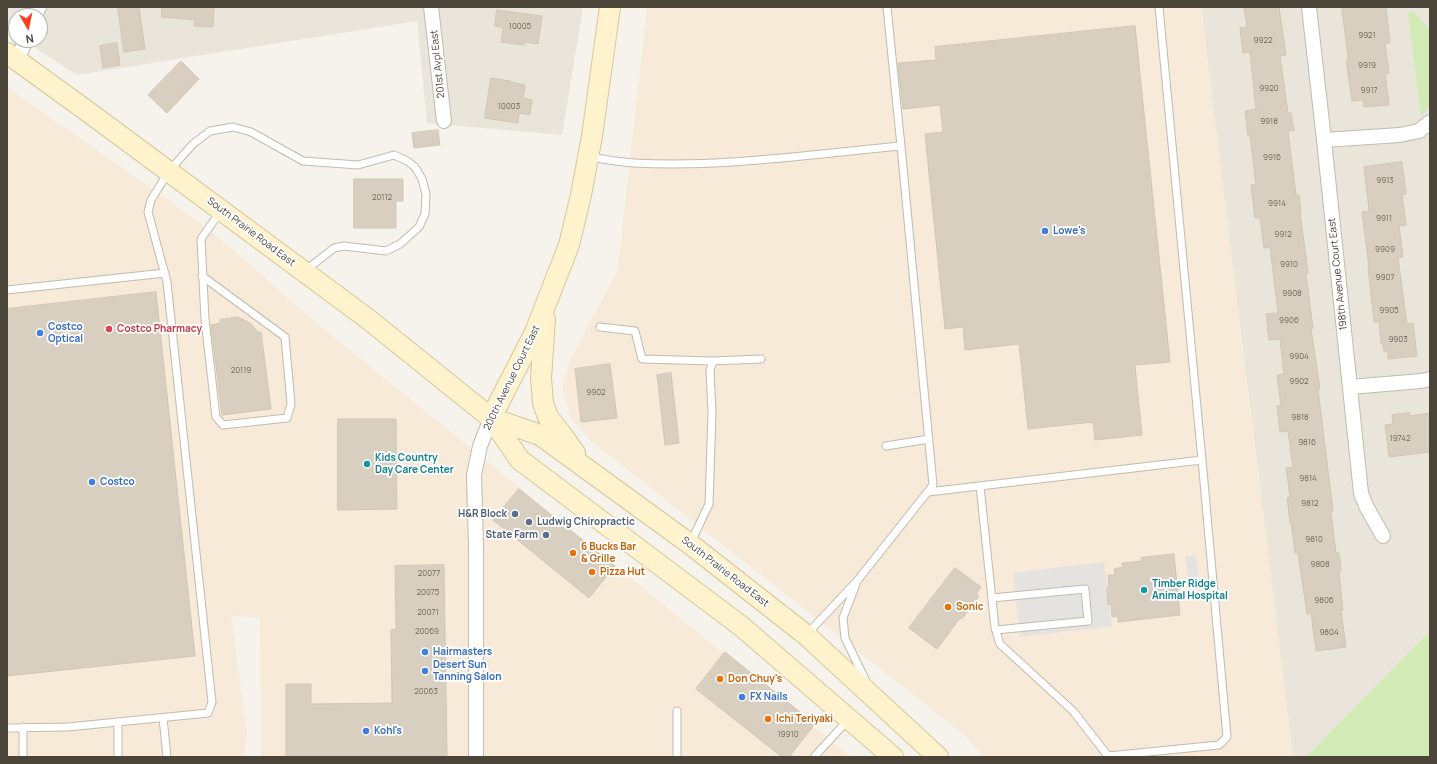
<!DOCTYPE html>
<style>
body{margin:0}
#map{position:relative;width:1437px;height:764px;overflow:hidden;background:#f6f3ec;font-family:Manrope,sans-serif}
canvas{display:block}
.frame{position:absolute;inset:0;border:8px solid #4b4439;pointer-events:none}
.north{position:absolute;left:8px;top:8px;width:40px;height:40px;box-sizing:border-box;background:#fff;border:1px solid #b7b4b0;border-radius:50%;rotate:171deg;font-size:11px;font-weight:700;line-height:16px;text-align:center;color:#4b4439}
.north::after{content:'';display:block;margin:auto;width:14px;height:18px;background:#fc3f1d;clip-path:polygon(50% 0,100% 100%,50% 72%,0 100%)}
</style>
<div id="map">
<canvas width="1437" height="764"></canvas>
<div class="frame"></div>
<div class="north">N</div>
</div>
<script>
const context = document.querySelector('canvas').getContext('2d');
context.lineJoin = 'round';
function paint(path, color) { context.fillStyle = color; context.fill(path, 'evenodd'); }
function trace(path, color, width, dash) { context.strokeStyle = color; context.lineWidth = width; context.lineCap = dash ? 'butt' : 'round'; context.setLineDash(dash || []); context.stroke(path); }
function label(font, color, halo, rows, align = 'center') {
  context.font = font + ' Manrope,sans-serif'; context.lineWidth = 3.5; context.setLineDash([]); context.textBaseline = 'middle'; context.strokeStyle = halo; context.fillStyle = color; for (const [text, x, y, turn = 0] of rows) {
    context.save(); context.translate(x, y); context.rotate((+turn || 0) * Math.PI / 180); context.textAlign = isNaN(turn) ? turn : align; if (halo) context.strokeText(text, 0, 0); context.fillText(text, 0, 0); context.restore();
  }
}
paint(new Path2D(`
 M 7,7 L 583,7 L 562,135 L 427,123 L 417,21 L 77,75 L 23,40 L 40,40 L 40,16 L 16,16 L 16,36 L 7,30 Z
 M 1201,7 L 1430,7 L 1430,631 L 1306,757 L 1293,757 Z`), '#eae5da');
paint(new Path2D(`
 M 647,7 L 1201,7 L 1293,757 L 983,757 L 968,738 L 591,441 L 572,420 L 562,388 L 569,363 L 618,269 Z
 M 7,87 L 178,207 L 223,241 L 314,321 L 851,757 L 261,757 L 260,618 L 231,615 L 247,734 L 244,757 L 7,757 Z`), '#f7ead8');
paint(new Path2D(`
 M 1413,11 L 1430,30 L 1430,107 L 1421,116 L 1408,13 Z
 M 1430,631 L 1430,757 L 1306,757 Z`), '#d2eab5');
paint(new Path2D(`
 M 1196,555 L 1200,583 L 1189,584 L 1185,557 Z
 M 1104,562 L 1112,626 L 1020,637 L 1013,573 Z`), '#e5e3e0');
const building = new Path2D(`
 M 118,7 L 139,7 L 145,49 L 124,52 Z
 M 162,7 L 214,7 L 213,27 L 194,26 L 195,20 L 162,17 Z
 M 1244,7 L 1279,7 L 1286,55 L 1280,56 L 1288,113 L 1291,113 L 1294,130 L 1288,131 L 1296,195 L 1299,195 L 1301,212 L 1300,212 L 1308,273 L 1306,274 L 1313,328 L 1311,328 L 1320,389 L 1318,389 L 1333,510 L 1331,511 L 1336,553 L 1339,553 L 1341,571 L 1339,572 L 1343,610 L 1341,610 L 1346,647 L 1316,651 L 1311,613 L 1307,614 L 1298,553 L 1295,553 L 1291,522 L 1290,523 L 1287,498 L 1290,497 L 1286,468 L 1293,467 L 1288,431 L 1280,432 L 1277,406 L 1281,405 L 1277,375 L 1284,374 L 1280,339 L 1269,340 L 1266,314 L 1278,313 L 1270,247 L 1264,248 L 1260,218 L 1255,218 L 1251,185 L 1256,185 L 1250,136 L 1248,136 L 1245,111 L 1256,109 L 1250,52 L 1243,53 L 1240,28 L 1247,27 Z
 M 1342,7 L 1386,7 L 1390,43 L 1385,43 L 1389,73 L 1385,74 L 1389,105 L 1364,107 L 1363,100 L 1352,101 L 1346,60 L 1348,59 Z
 M 497,10 L 542,16 L 538,44 L 525,42 L 524,45 L 501,42 L 503,28 L 495,26 Z
 M 1135,26 L 1170,362 L 1135,365 L 1142,435 L 1095,440 L 1093,422 L 1028,429 L 1019,344 L 965,350 L 963,327 L 945,329 L 925,134 L 943,132 L 940,105 L 903,109 L 898,63 L 936,60 L 935,47 Z
 M 117,43 L 120,65 L 103,68 L 100,46 Z
 M 181,61 L 199,79 L 167,113 L 148,95 Z
 M 491,78 L 510,81 L 510,82 L 525,85 L 523,98 L 532,100 L 530,115 L 519,113 L 518,123 L 485,118 Z
 M 438,130 L 440,145 L 414,148 L 412,133 Z
 M 1402,162 L 1406,194 L 1402,195 L 1406,225 L 1399,226 L 1403,257 L 1398,258 L 1407,324 L 1413,323 L 1417,356 L 1388,359 L 1388,351 L 1384,351 L 1383,344 L 1381,344 L 1379,322 L 1374,322 L 1368,267 L 1369,267 L 1362,212 L 1369,211 L 1364,167 Z
 M 354,179 L 403,179 L 403,201 L 396,201 L 396,228 L 354,228 Z
 M 156,292 L 195,656 L 7,676 L 7,309 Z
 M 238,317 L 250,323 L 258,332 L 261,332 L 271,409 L 222,415 L 211,325 L 221,323 L 220,320 Z
 M 610,364 L 617,418 L 581,422 L 575,369 Z
 M 671,373 L 679,443 L 665,445 L 657,375 Z
 M 1410,413 L 1410,416 L 1430,413 L 1430,452 L 1389,457 L 1385,425 L 1393,424 L 1392,415 Z
 M 338,419 L 396,419 L 397,509 L 338,510 Z
 M 519,489 L 615,566 L 589,598 L 493,520 Z
 M 1174,554 L 1180,615 L 1118,622 L 1118,616 L 1112,617 L 1111,604 L 1108,605 L 1107,588 L 1109,588 L 1108,575 L 1115,575 L 1114,569 L 1123,567 L 1122,563 L 1142,561 L 1141,558 Z
 M 444,565 L 447,757 L 286,757 L 286,684 L 311,684 L 311,704 L 392,703 L 391,630 L 396,629 L 395,566 Z
 M 955,568 L 981,587 L 976,594 L 979,596 L 962,619 L 960,618 L 937,649 L 909,628 Z
 M 725,652 L 815,724 L 789,757 L 782,757 L 696,689 Z`);
paint(building, '#d8cfc1');
trace(building, '#d3c7b4', 1);
const service = new Path2D(`
 M 589,157 C 604,159 619,162 634,163 C 723,168 813,154 901,146
 M 202,276 L 285,337 L 291,404 L 287,418 L 223,425 L 216,417 L 205,319 L 201,239 L 220,212
 M 7,290 L 165,273
 M 600,327 L 635,331 L 642,359 L 713,361 L 761,359
 M 886,446 L 929,439
 M 980,486 L 995,628 L 1000,644 L 1073,711 L 1108,756 L 1219,745 L 1227,737 L 1202,460
 M 928,492 L 1202,460 L 1159,7
 M 691,542 L 709,504 L 712,413 L 710,370 L 713,361
 M 856,584 L 843,618 L 845,638 L 866,681
 M 992,598 L 1085,589 L 1088,621 L 996,630
 M 807,634 L 857,581 L 933,485 L 901,146 L 887,7
 M 163,718 L 167,757
 M 7,728 L 68,727 L 208,713 L 212,702 L 167,282 L 148,212 L 151,200 L 169,171 L 193,144 L 210,131 L 233,127 L 251,132 L 303,161 L 358,165 L 394,155 L 407,161 L 415,167 L 422,179 L 426,194 L 425,214 L 419,227 L 400,244 L 386,251 L 344,246 L 334,248 L 306,270
 M 23,757 L 23,727
 M 118,757 L 118,722
 M 677,757 L 677,711
 M 814,757 L 848,720`);
const minor = new Path2D(`
 M 431,7 L 444,121
 M 1309,7 L 1324,140 L 1361,493 L 1366,506 L 1383,536
 M 35,16 L 39,7
 M 17,60 L 26,40
 M 1324,140 L 1400,135 L 1419,131 L 1430,122
 M 1350,387 L 1421,381 L 1430,379
 M 476,757 L 476,548 L 474,475 L 480,446 L 491,418`);
const secondary = new Path2D(`
 M 7,53 L 91,114 L 368,319 L 491,418 L 520,460 L 741,626 L 893,757
 M 545,319 L 541,378 L 543,403 L 548,417 L 562,435 L 575,453
 M 491,418 L 540,435 L 690,544 L 806,635 L 938,757
 M 491,418 L 535,332 L 569,245 L 581,195 L 592,136 L 610,7`);
trace(service, '#c2bbae', 9);
trace(minor, '#c2bbae', 16);
trace(secondary, '#d6c79b', 22);
trace(service, '#fff', 7);
trace(minor, '#fff', 14);
trace(secondary, '#fff3cd', 20);
for (const [x, y, r, color] of [
 [1045,231,4,"#3f7fe0"],
 [109,329,4,"#e0444e"],
 [40,333,4,"#3f7fe0"],
 [367,464,4,"#0f9aa8"],
 [92,482,4,"#3f7fe0"],
 [515,514,4,"#5c6f8a"],
 [529,522,4,"#5c6f8a"],
 [546,535,4,"#5c6f8a"],
 [573,553,4,"#e8710a"],
 [592,572,4,"#e8710a"],
 [1144,590,4,"#0f9aa8"],
 [948,607,4,"#e8710a"],
 [425,652,4,"#3f7fe0"],
 [425,671,4,"#3f7fe0"],
 [720,679,4,"#e8710a"],
 [742,697,4,"#3f7fe0"],
 [768,719,4,"#e8710a"],
 [366,731,4,"#3f7fe0"]
]) { const dot = new Path2D(); dot.arc(x, y, r, 0, 2 * Math.PI); context.fillStyle = color; context.fill(dot); trace(dot, '#fff', 1.5); }
label('8px', '#6e675b', null, [
 ["10005",520,27],
 ["9921",1367,36],
 ["9922",1263,41],
 ["9919",1367,66],
 ["9920",1269,89],
 ["9917",1369,91],
 ["10003",509,107],
 ["9918",1269,122],
 ["9916",1272,158],
 ["9913",1385,181],
 ["20112",382,198],
 ["9914",1277,204],
 ["9911",1384,219],
 ["9912",1283,235],
 ["9909",1385,250],
 ["9910",1289,265],
 ["9907",1385,278],
 ["9908",1292,294],
 ["9905",1389,311],
 ["9906",1289,321],
 ["9903",1398,340],
 ["9904",1299,357],
 ["20119",241,371],
 ["9902",1299,382],
 ["9902",596,393],
 ["9818",1300,418],
 ["19742",1400,439],
 ["9816",1307,443],
 ["9814",1308,479],
 ["9812",1310,504],
 ["9810",1314,540],
 ["9808",1320,565],
 ["20077",429,574],
 ["20075",428,593],
 ["9806",1324,601],
 ["20071",428,613],
 ["20069",427,632],
 ["9804",1329,633],
 ["20063",426,692],
 ["19910",788,735]
]);
label('10px', '#4b4439', '#fff', [
 ["201st Avpl East",438,64,-96],
 ["South Prairie Road East",251,232,37],
 ["198th Avenue Court East",1338,274,-96],
 ["200th Avenue Court East",512,378,-64],
 ["South Prairie Road East",725,572,38]
]);
label('bold 10px', '#366cbe', '#fff', [
 ["Lowe's",1053,231],
 ["Costco",48,327],
 ["Optical",48,339],
 ["Costco",100,482],
 ["Hairmasters",433,652],
 ["Desert Sun",433,665],
 ["Tanning Salon",433,677],
 ["FX Nails",750,697],
 ["Kohl's",374,731]
], 'left');
label('bold 10px', '#be3a42', '#fff', [
 ["Costco Pharmacy",117,329]
], 'left');
label('bold 10px', '#0d838f', '#fff', [
 ["Kids Country",375,458],
 ["Day Care Center",375,470],
 ["Timber Ridge",1152,584],
 ["Animal Hospital",1152,596]
], 'left');
label('bold 10px', '#4e5e75', '#fff', [
 ["H&R Block",507,514],
 ["Ludwig Chiropractic",537,522,"left"],
 ["State Farm",538,535]
], 'right');
label('bold 10px', '#c56008', '#fff', [
 ["6 Bucks Bar",581,547],
 ["& Grille",581,559],
 ["Pizza Hut",600,572],
 ["Sonic",956,607],
 ["Don Chuy's",728,679],
 ["Ichi Teriyaki",776,719]
], 'left');
</script>
